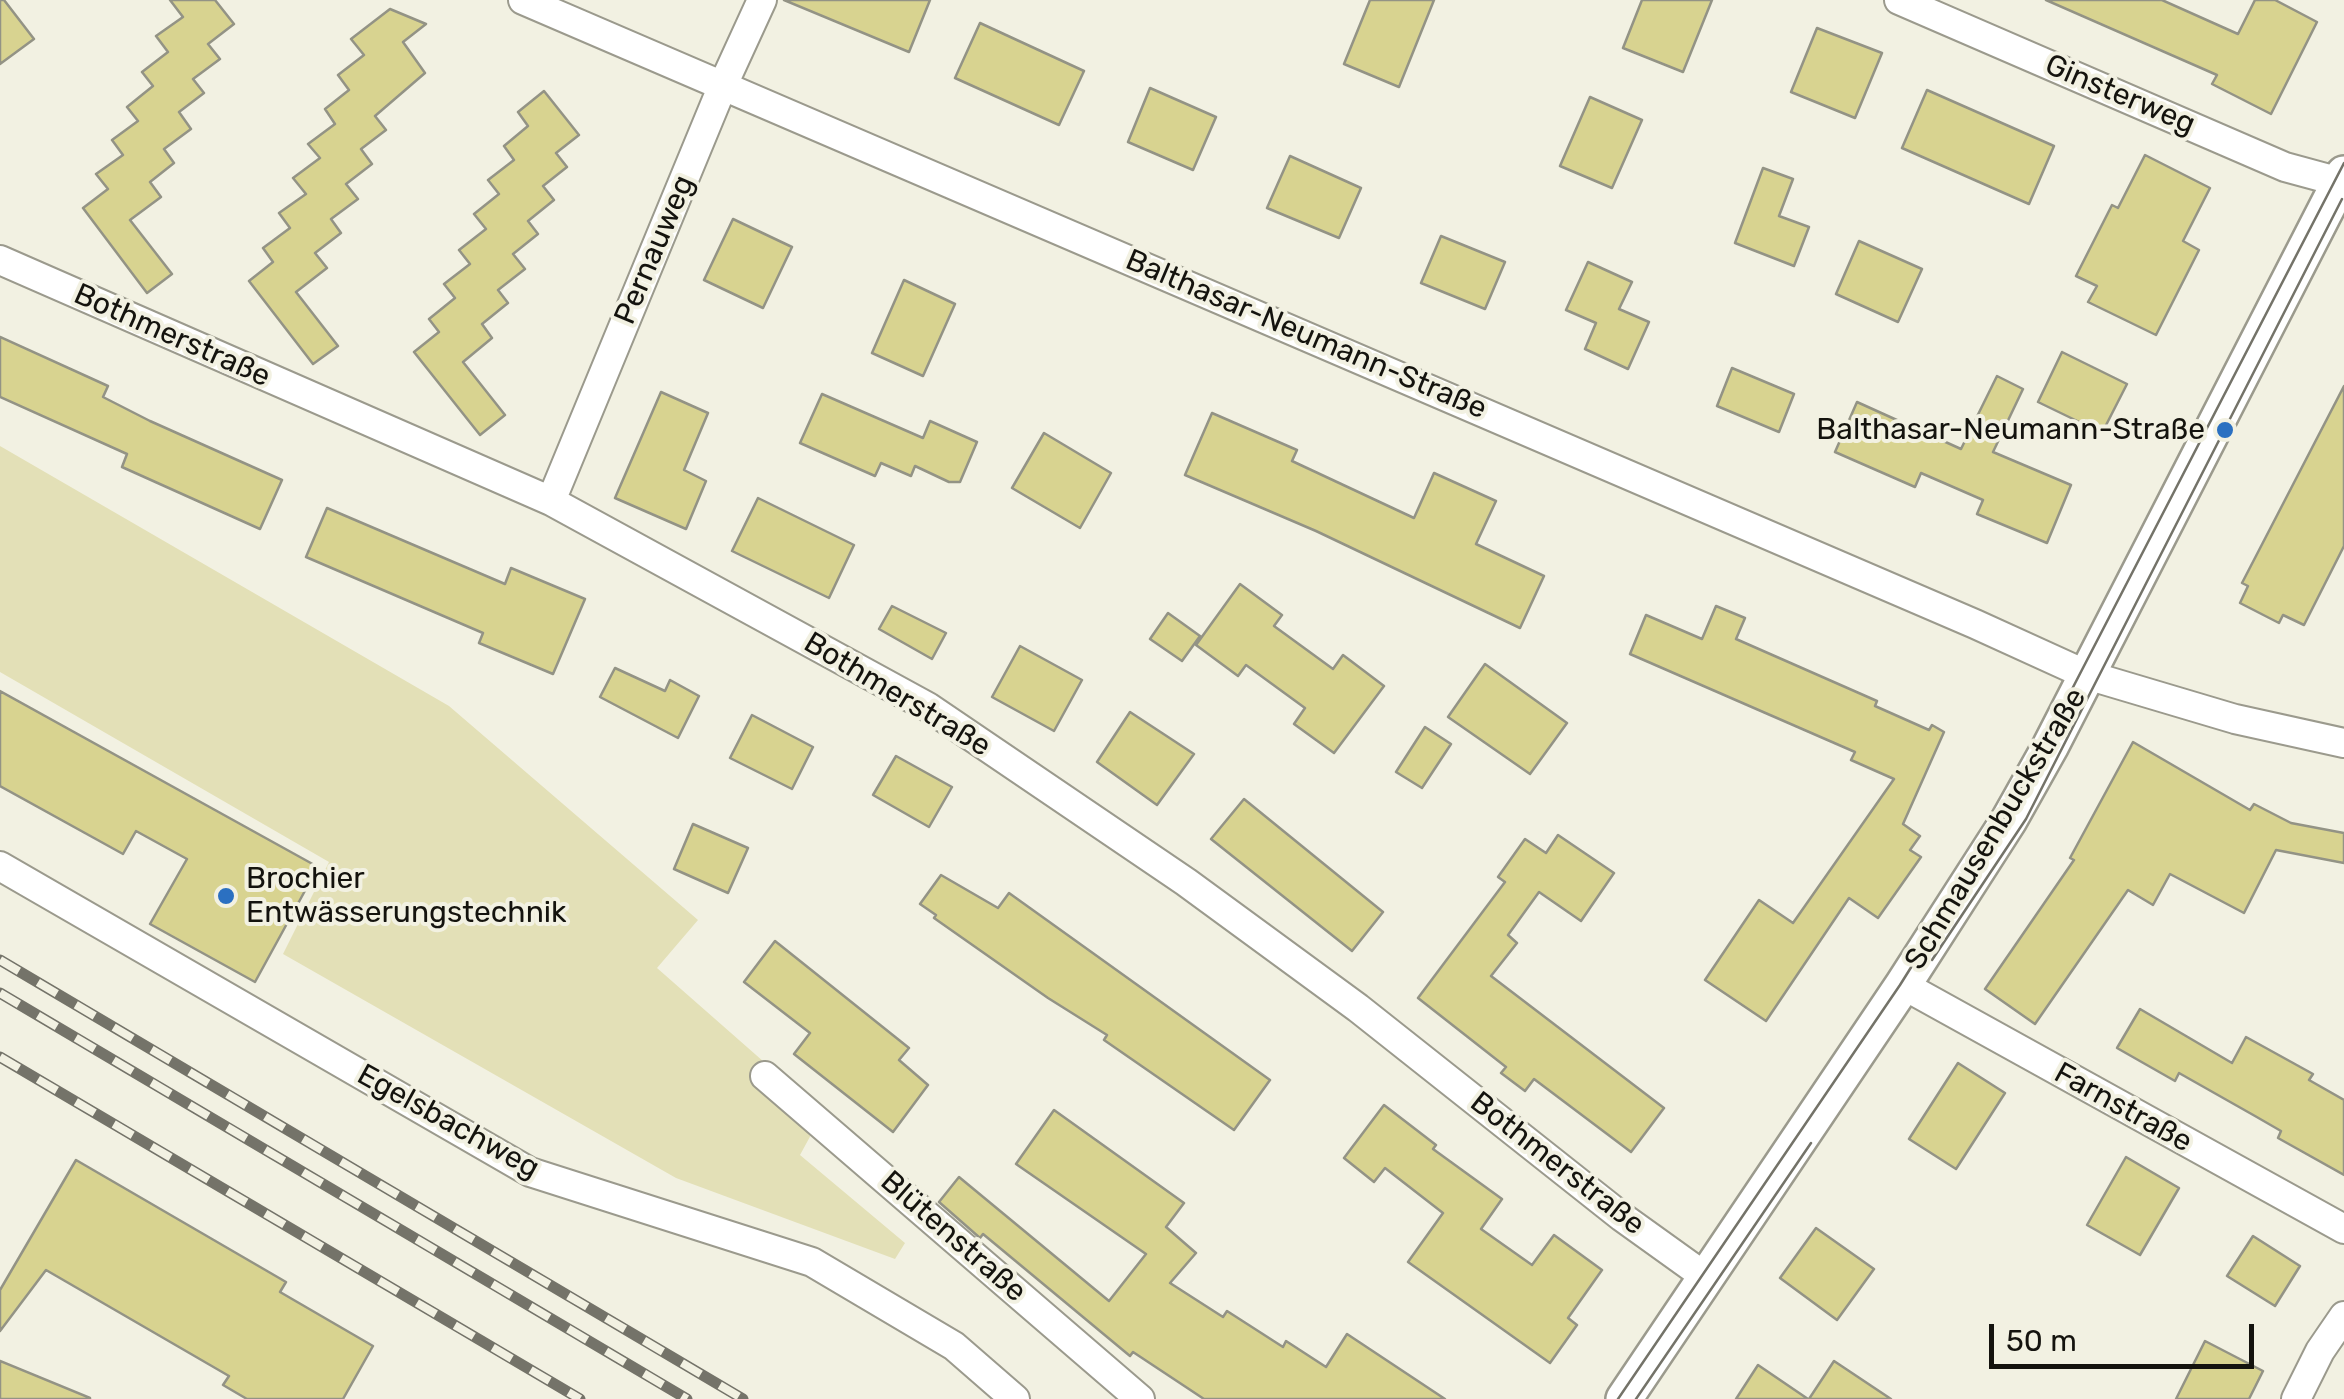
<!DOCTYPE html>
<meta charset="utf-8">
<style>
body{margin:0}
#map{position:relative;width:2344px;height:1399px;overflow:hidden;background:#f2f1e2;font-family:Rubik,sans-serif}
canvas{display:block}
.scale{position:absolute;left:1989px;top:1324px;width:265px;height:45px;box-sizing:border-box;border:5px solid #14130e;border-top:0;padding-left:12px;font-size:30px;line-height:35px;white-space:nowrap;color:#14130e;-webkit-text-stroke:8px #f2f1e2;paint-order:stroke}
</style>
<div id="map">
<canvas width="2344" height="1399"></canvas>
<div class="scale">50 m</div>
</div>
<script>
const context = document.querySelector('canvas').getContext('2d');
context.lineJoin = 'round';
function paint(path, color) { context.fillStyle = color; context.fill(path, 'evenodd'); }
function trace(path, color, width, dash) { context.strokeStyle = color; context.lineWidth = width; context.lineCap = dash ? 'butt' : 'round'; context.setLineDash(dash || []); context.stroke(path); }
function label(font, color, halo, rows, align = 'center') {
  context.font = font + ' Rubik,sans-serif'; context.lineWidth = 8; context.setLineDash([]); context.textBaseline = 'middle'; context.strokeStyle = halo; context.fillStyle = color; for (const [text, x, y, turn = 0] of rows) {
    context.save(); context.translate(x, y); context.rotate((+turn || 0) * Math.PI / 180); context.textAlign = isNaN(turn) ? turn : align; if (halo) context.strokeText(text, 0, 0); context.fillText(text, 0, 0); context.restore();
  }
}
paint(new Path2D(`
 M 0,446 L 449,706 L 698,920 L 657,968 L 772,1069 L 812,1133 L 800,1155 L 905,1243 L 895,1259 L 676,1178 L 283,954 L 329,862 L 0,672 Z`), '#e3e0b7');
const building = new Path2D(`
 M 0,0 L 4,0 L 34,39 L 0,64 Z
 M 170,0 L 215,0 L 234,24 L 208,44 L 220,59 L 193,79 L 204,93 L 179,112 L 191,129 L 164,149 L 174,163 L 150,182 L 161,197 L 130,220 L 172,274 L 147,293 L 83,208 L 108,189 L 96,174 L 123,155 L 112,140 L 138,121 L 127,107 L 153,86 L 142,72 L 168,52 L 156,36 L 183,17 Z
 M 784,0 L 930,0 L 909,52 Z
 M 1370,0 L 1434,0 L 1399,87 L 1344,64 Z
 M 1642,0 L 1712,0 L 1683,72 L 1623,48 Z
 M 2046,0 L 2162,0 L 2238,34 L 2255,0 L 2275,0 L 2317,22 L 2271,114 L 2212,84 L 2217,75 Z
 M 390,9 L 426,24 L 403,42 L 425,73 L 375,116 L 386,130 L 361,149 L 372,164 L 346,184 L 358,199 L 331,219 L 341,233 L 315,253 L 327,268 L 296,292 L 338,346 L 313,364 L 249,281 L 273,262 L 263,248 L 290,228 L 279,213 L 306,194 L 293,178 L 320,158 L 308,144 L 335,124 L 325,109 L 349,90 L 338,75 L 364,55 L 351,39 Z
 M 980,23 L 1084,71 L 1059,125 L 955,78 Z
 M 1817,28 L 1882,53 L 1855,118 L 1791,92 Z
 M 1150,88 L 1216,117 L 1193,170 L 1128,142 Z
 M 1927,90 L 2054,146 L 2029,204 L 1902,148 Z
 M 544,91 L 579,135 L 556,153 L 567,167 L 543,186 L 554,200 L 528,221 L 538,234 L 513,254 L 525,269 L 498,290 L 508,303 L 482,324 L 492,338 L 463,362 L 505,415 L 480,435 L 414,352 L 439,332 L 429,319 L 455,298 L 444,284 L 470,264 L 459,250 L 486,229 L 474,214 L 499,194 L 488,180 L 514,160 L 504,146 L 528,126 L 518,112 Z
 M 1590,97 L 1642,120 L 1612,188 L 1560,166 Z
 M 2145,155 L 2210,188 L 2183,241 L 2199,250 L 2156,335 L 2088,302 L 2097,286 L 2076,276 L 2112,205 L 2118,208 Z
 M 1290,156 L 1361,188 L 1339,238 L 1267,208 Z
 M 1763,168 L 1793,179 L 1779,216 L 1809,227 L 1794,266 L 1735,243 Z
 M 733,219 L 792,247 L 763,308 L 704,280 Z
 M 1441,236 L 1505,262 L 1485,309 L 1421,283 Z
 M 1859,241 L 1922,269 L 1898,322 L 1836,294 Z
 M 1588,262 L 1632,282 L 1619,309 L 1649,322 L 1628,369 L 1585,349 L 1596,323 L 1566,310 Z
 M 904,280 L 955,304 L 923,376 L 872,353 Z
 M 0,337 L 108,386 L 103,397 L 150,421 L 282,480 L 260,529 L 122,467 L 127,454 L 0,397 Z
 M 2062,352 L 2127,384 L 2102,433 L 2038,402 Z
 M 1732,368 L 1794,394 L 1779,432 L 1717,406 Z
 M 1997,376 L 2023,389 L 1993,452 L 2071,485 L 2047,543 L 1977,514 L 1983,500 L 1921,473 L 1915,487 L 1835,452 L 1857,402 L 1961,449 Z
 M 2344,386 L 2344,546 L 2304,625 L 2283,615 L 2279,623 L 2240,603 L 2248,586 L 2242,583 Z
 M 661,392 L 708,413 L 684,470 L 706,481 L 686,529 L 615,498 Z
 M 822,394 L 923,438 L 930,421 L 977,442 L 960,482 L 949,482 L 915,466 L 911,476 L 881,463 L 875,476 L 800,443 Z
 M 1212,413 L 1297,450 L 1292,461 L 1414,518 L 1434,473 L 1496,501 L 1476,544 L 1544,576 L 1520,628 L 1316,531 L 1185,475 Z
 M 1044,433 L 1111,473 L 1080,528 L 1012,488 Z
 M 758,498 L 854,545 L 829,598 L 732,551 Z
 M 327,508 L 505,584 L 511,568 L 585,599 L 553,674 L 479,643 L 483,633 L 306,557 Z
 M 1240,584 L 1282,615 L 1274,626 L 1333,669 L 1343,655 L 1384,686 L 1334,753 L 1294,724 L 1305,708 L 1246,665 L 1238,676 L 1196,645 Z
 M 892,606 L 946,633 L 932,659 L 879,629 Z
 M 1716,606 L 1745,618 L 1736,639 L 1877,701 L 1875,706 L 1929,730 L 1932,725 L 1944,732 L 1903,824 L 1920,836 L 1910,850 L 1921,857 L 1878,918 L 1849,898 L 1766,1021 L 1705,980 L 1759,900 L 1793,923 L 1894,779 L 1851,760 L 1855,752 L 1630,654 L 1646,615 L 1702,639 Z
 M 1168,613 L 1200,636 L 1182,661 L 1150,639 Z
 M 1020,646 L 1082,680 L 1054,731 L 992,697 Z
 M 1485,664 L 1567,723 L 1530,774 L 1448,717 Z
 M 615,668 L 665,691 L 670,680 L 699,696 L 678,738 L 600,697 Z
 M 0,691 L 318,867 L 255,982 L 150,924 L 187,859 L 136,831 L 123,854 L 0,786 Z
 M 1130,712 L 1194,754 L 1157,805 L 1097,762 Z
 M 752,715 L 813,747 L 792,789 L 730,758 Z
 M 1425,727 L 1451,744 L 1422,788 L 1396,772 Z
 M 2133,742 L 2250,810 L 2254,804 L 2291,823 L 2344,833 L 2344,863 L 2276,850 L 2244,913 L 2170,874 L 2153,905 L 2128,890 L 2035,1024 L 1985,989 L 2074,860 L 2070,858 Z
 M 896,756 L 952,787 L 929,827 L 873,795 Z
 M 1244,799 L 1383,912 L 1352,951 L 1211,839 Z
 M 693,824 L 748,848 L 728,893 L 674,869 Z
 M 1558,835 L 1614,873 L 1581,921 L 1539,892 L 1508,935 L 1517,943 L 1491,976 L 1664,1108 L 1631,1152 L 1534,1079 L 1525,1091 L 1501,1073 L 1506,1067 L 1418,998 L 1505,882 L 1498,877 L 1525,839 L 1546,853 Z
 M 941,875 L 998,908 L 1009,893 L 1270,1080 L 1234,1130 L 1104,1040 L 1107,1035 L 1048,998 L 934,918 L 936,915 L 920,904 Z
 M 775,941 L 909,1048 L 899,1060 L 928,1085 L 893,1132 L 794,1054 L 810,1033 L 744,982 Z
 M 2140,1009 L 2232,1063 L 2246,1037 L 2313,1074 L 2309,1080 L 2344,1100 L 2344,1175 L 2278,1138 L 2281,1131 L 2255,1116 L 2179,1073 L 2175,1081 L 2117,1048 Z
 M 1958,1063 L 2005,1093 L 1956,1169 L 1909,1139 Z
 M 1384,1105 L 1436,1145 L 1433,1149 L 1502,1199 L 1481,1229 L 1532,1265 L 1554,1235 L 1602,1270 L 1568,1318 L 1577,1325 L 1550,1363 L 1408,1262 L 1443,1213 L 1385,1168 L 1374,1182 L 1344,1158 Z
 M 1054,1110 L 1184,1203 L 1166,1227 L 1196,1253 L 1170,1283 L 1223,1317 L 1227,1311 L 1283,1347 L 1286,1341 L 1326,1367 L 1347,1334 L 1445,1399 L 1204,1399 L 1133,1352 L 1130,1356 L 983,1234 L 980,1238 L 939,1202 L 959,1177 L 1109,1301 L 1146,1254 L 1016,1164 Z
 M 2126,1157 L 2179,1188 L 2140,1255 L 2087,1225 Z
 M 76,1160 L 286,1282 L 280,1292 L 373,1346 L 343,1399 L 247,1399 L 223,1385 L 229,1376 L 46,1270 L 0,1331 L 0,1290 Z
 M 1816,1228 L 1874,1269 L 1837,1320 L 1780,1278 Z
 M 2253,1236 L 2300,1266 L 2275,1306 L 2227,1276 Z
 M 2205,1341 L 2263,1371 L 2249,1399 L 2176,1399 Z
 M 0,1361 L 90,1398 L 90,1399 L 0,1399 Z
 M 1834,1361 L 1891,1399 L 1809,1399 Z
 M 1758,1365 L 1808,1399 L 1736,1399 Z`);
paint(building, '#d8d390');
trace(building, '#939385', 2.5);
const minor = new Path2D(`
 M 523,0 L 1975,624 L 2087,675 L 2235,719 L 2344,743
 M 1899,0 L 2285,167 L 2344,183
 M 0,260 L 551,501 L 928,707 L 1186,882 L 1358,1008 L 1622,1217 L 1707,1278
 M 551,501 L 723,85 L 762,0
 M 0,866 L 530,1172 L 812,1262 L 954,1346 L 1015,1399
 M 1903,985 L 2344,1229
 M 765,1076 L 1140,1399
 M 2296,1399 L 2320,1351 L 2344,1316`);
const tertiary = new Path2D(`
 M 1624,1399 L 1903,985 L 2009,820 L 2050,747 L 2344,174`);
trace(minor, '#9b9a8d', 32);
trace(tertiary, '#9b9a8d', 40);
trace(minor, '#fff', 28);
trace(tertiary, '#fff', 35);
trace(new Path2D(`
 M 1932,960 L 2026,819 L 2342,199
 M 1618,1399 L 1900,985 L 2009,811 L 2344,163
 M 1636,1399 L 1811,1143`), '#747369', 2.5);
const rail = new Path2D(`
 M 0,960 L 743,1399
 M 0,993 L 687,1399
 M 0,1057 L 580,1399`);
trace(rail, '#747369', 11);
trace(rail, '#f2f1e2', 8, [22]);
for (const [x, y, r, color] of [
 [2225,430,10,"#2b70c1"],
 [226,896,10,"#2b70c1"]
]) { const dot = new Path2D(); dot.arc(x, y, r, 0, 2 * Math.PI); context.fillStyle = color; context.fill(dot); trace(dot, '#f2f1e2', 4); }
label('30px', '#14130e', '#f2f1e2', [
 ["Ginsterweg",2120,95,23],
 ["Pernauweg",655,250,-67],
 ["Balthasar-Neumann-Straße",1306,335,23],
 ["Bothmerstraße",172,336,24],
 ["Bothmerstraße",897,695,31],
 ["Schmausenbuckstraße",1996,829,-59],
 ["Farnstraße",2123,1108,29],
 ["Egelsbachweg",448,1122,29],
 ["Bothmerstraße",1557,1164,38],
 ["Blütenstraße",953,1237,41]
]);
label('30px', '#14130e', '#f2f1e2', [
 ["Balthasar-Neumann-Straße",2205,430],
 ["Brochier",246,879,"left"],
 ["Entwässerungstechnik",246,913,"left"]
], 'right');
</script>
